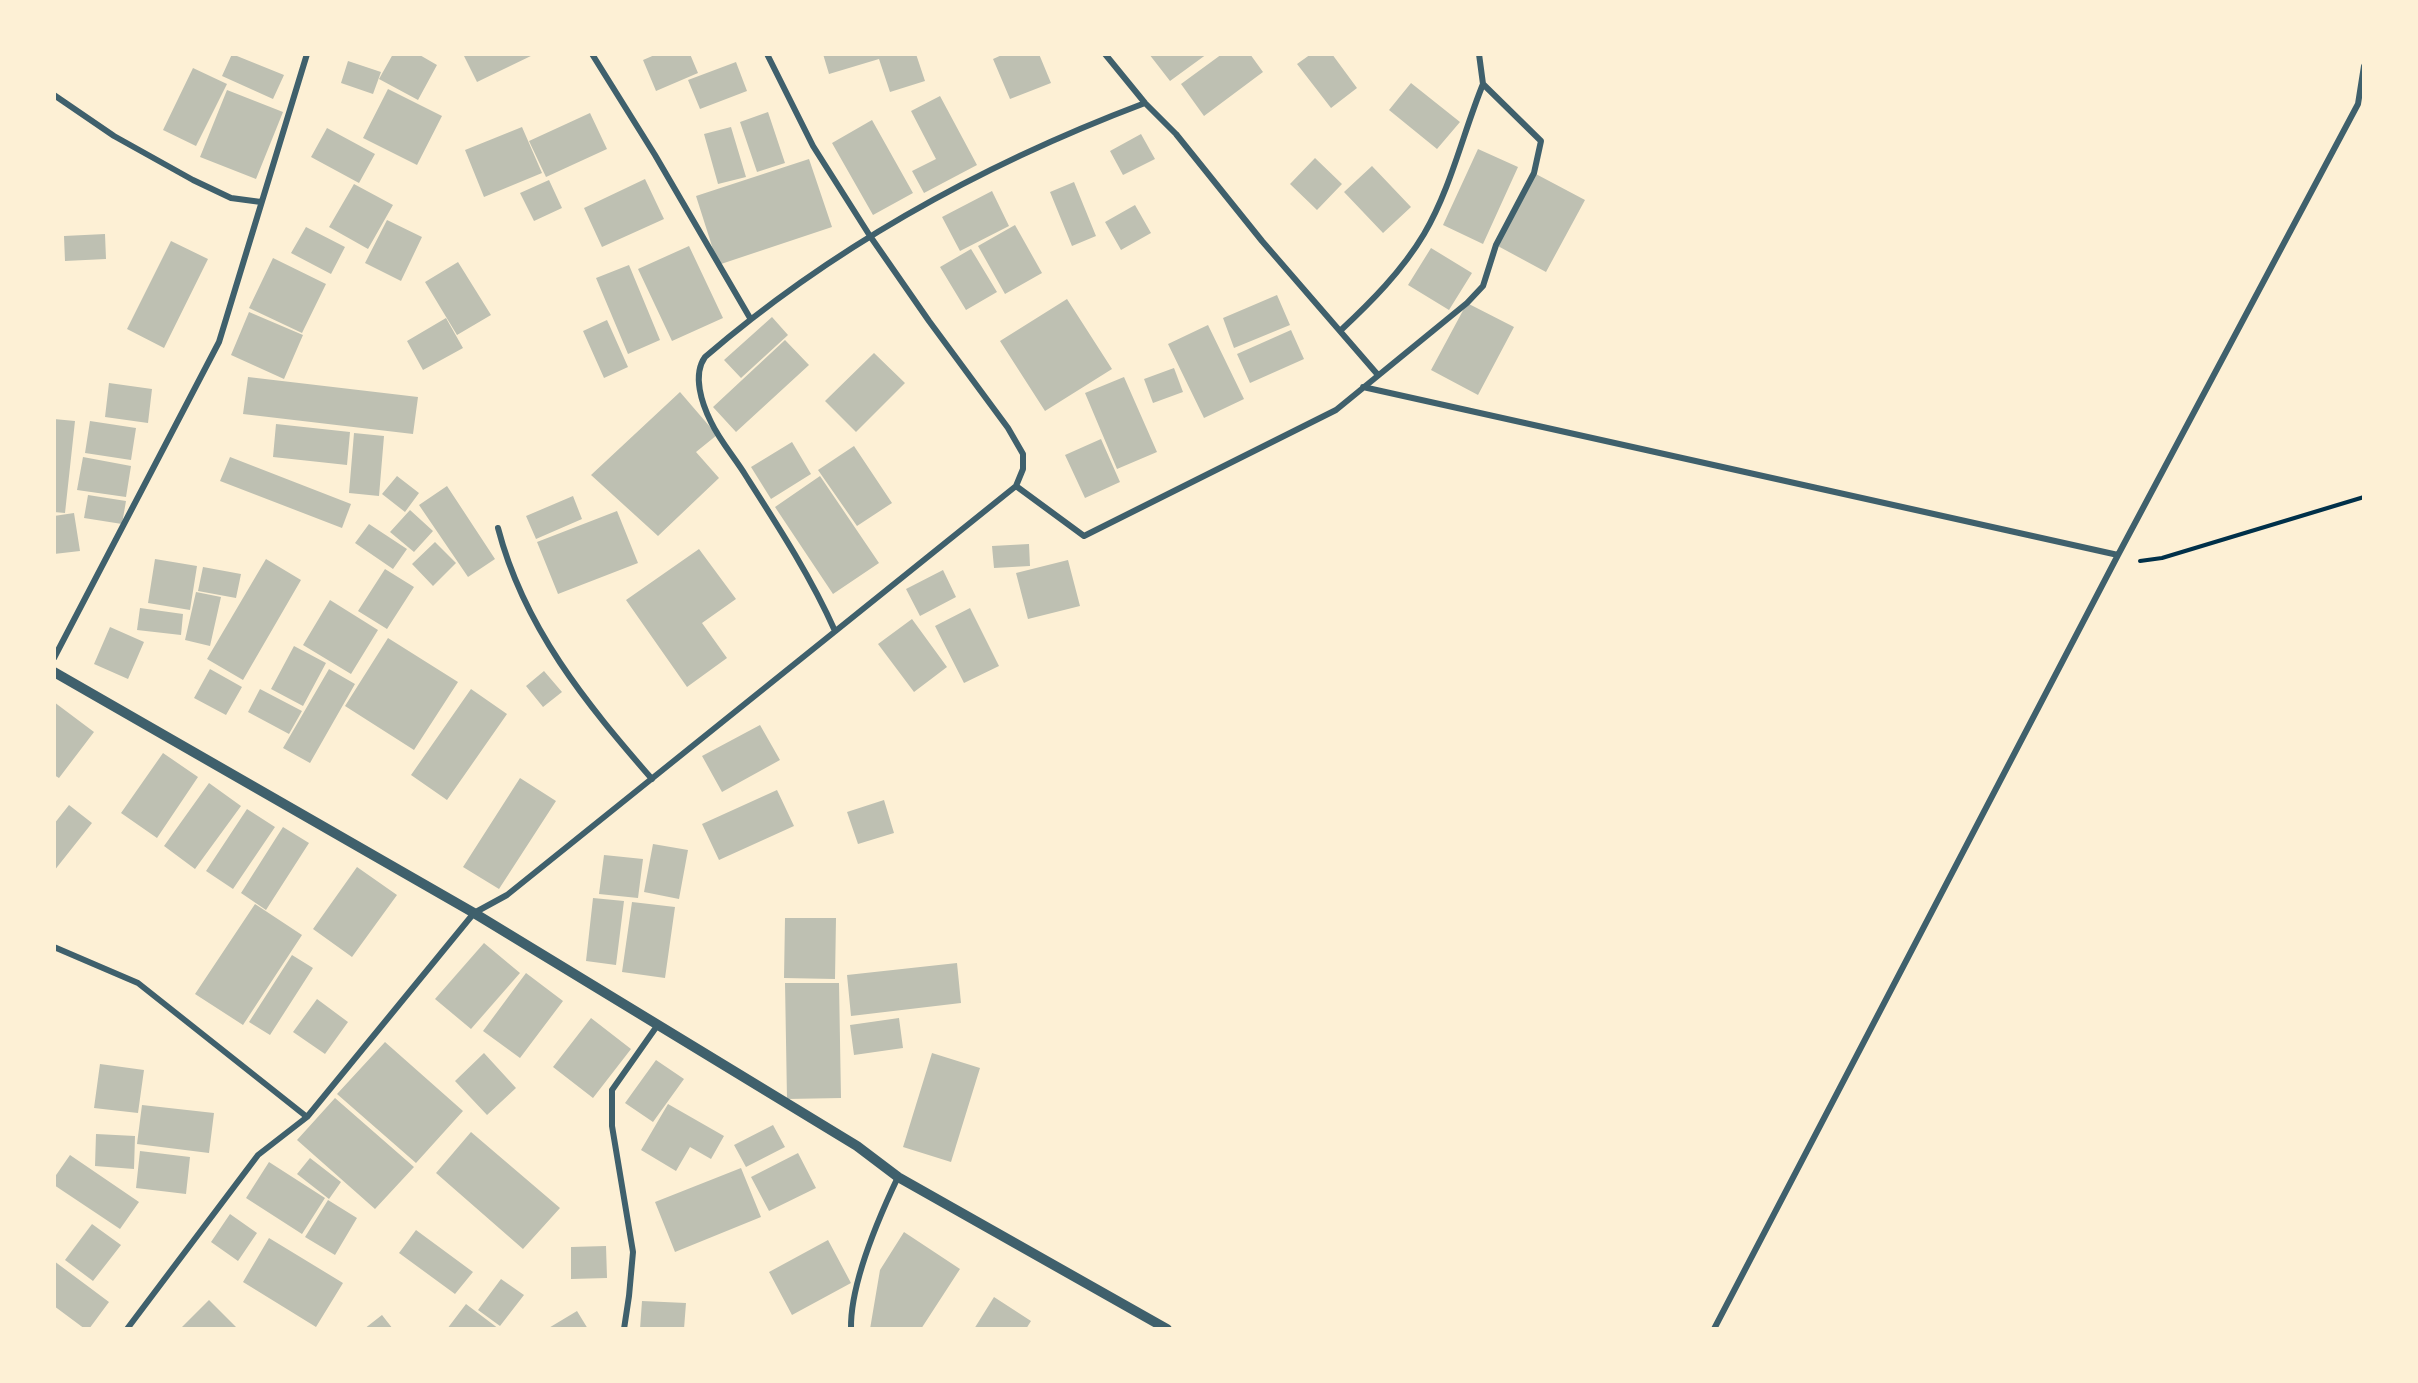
<!DOCTYPE html>
<style>
body{margin:0}
#map{position:relative;width:2418px;height:1383px;overflow:hidden;background:#fdf0d5;font-family:Mulish,sans-serif}
canvas{display:block}
.frame{position:absolute;inset:0;border:56px solid #fdf0d5;pointer-events:none}
</style>
<div id="map">
<canvas width="2418" height="1383"></canvas>
<div class="frame"></div>
</div>
<script>
const context = document.querySelector('canvas').getContext('2d');
context.lineJoin = 'round';
function paint(path, color) { context.fillStyle = color; context.fill(path, 'evenodd'); }
function trace(path, color, width, dash) { context.strokeStyle = color; context.lineWidth = width; context.lineCap = dash ? 'butt' : 'round'; context.setLineDash(dash || []); context.stroke(path); }
paint(new Path2D(`
 M 232,54 L 284,75 L 273,99 L 222,76 Z
 M 393,54 L 418,54 L 437,65 L 418,100 L 379,79 Z
 M 463,54 L 535,54 L 477,82 Z
 M 657,54 L 690,54 L 698,73 L 656,91 L 643,60 Z
 M 823,54 L 916,54 L 925,81 L 890,92 L 879,59 L 829,74 Z
 M 1004,54 L 1039,54 L 1051,83 L 1010,99 L 993,59 Z
 M 1149,54 L 1207,54 L 1170,81 Z
 M 1222,54 L 1250,54 L 1263,72 L 1204,116 L 1181,84 Z
 M 1311,54 L 1332,54 L 1357,88 L 1331,108 L 1297,64 Z
 M 348,61 L 381,72 L 373,94 L 341,83 Z
 M 736,62 L 747,91 L 700,109 L 688,80 Z
 M 193,68 L 227,84 L 196,146 L 163,130 Z
 M 1411,83 L 1460,122 L 1437,149 L 1389,110 Z
 M 388,89 L 442,116 L 417,165 L 363,138 Z
 M 227,90 L 283,112 L 256,179 L 200,157 Z
 M 940,96 L 977,165 L 924,193 L 912,171 L 936,159 L 911,111 Z
 M 768,112 L 785,163 L 757,172 L 740,122 Z
 M 590,113 L 607,149 L 546,177 L 529,141 Z
 M 872,120 L 913,193 L 873,215 L 832,143 Z
 M 522,127 L 542,173 L 484,197 L 465,150 Z
 M 731,127 L 746,177 L 718,184 L 704,134 Z
 M 327,128 L 375,154 L 359,183 L 311,157 Z
 M 1141,134 L 1155,159 L 1123,175 L 1110,151 Z
 M 1478,149 L 1518,167 L 1483,244 L 1443,225 Z
 M 1315,158 L 1342,184 L 1317,210 L 1290,184 Z
 M 809,159 L 832,227 L 718,265 L 696,196 Z
 M 1372,166 L 1411,207 L 1383,233 L 1344,192 Z
 M 1534,173 L 1585,200 L 1546,272 L 1496,245 Z
 M 645,179 L 664,219 L 602,247 L 584,208 Z
 M 549,180 L 562,208 L 534,221 L 520,193 Z
 M 1074,182 L 1096,236 L 1072,246 L 1050,192 Z
 M 354,184 L 393,205 L 368,249 L 329,227 Z
 M 992,191 L 1009,226 L 960,251 L 942,217 Z
 M 1135,205 L 1151,233 L 1121,250 L 1105,222 Z
 M 387,220 L 422,237 L 401,281 L 365,263 Z
 M 1015,225 L 1042,273 L 1005,294 L 978,246 Z
 M 306,227 L 345,247 L 331,274 L 291,253 Z
 M 105,234 L 106,259 L 65,261 L 64,236 Z
 M 171,241 L 208,259 L 164,348 L 127,329 Z
 M 689,246 L 723,318 L 672,341 L 638,269 Z
 M 1431,248 L 1472,273 L 1449,310 L 1408,285 Z
 M 971,249 L 997,292 L 966,310 L 940,267 Z
 M 273,258 L 326,284 L 302,333 L 249,308 Z
 M 458,262 L 491,315 L 457,335 L 425,282 Z
 M 629,265 L 660,340 L 628,354 L 596,278 Z
 M 1277,295 L 1290,325 L 1234,348 L 1223,318 Z
 M 1067,299 L 1112,369 L 1045,411 L 1000,341 Z
 M 1467,303 L 1514,327 L 1478,395 L 1431,370 Z
 M 249,312 L 303,335 L 284,379 L 231,355 Z
 M 772,317 L 788,335 L 741,378 L 724,360 Z
 M 446,318 L 463,348 L 423,370 L 407,341 Z
 M 607,320 L 628,367 L 604,378 L 583,331 Z
 M 1208,325 L 1244,399 L 1204,418 L 1168,344 Z
 M 1291,330 L 1304,359 L 1250,383 L 1237,354 Z
 M 785,340 L 809,365 L 736,432 L 713,407 Z
 M 874,353 L 905,383 L 856,432 L 825,401 Z
 M 1174,368 L 1183,392 L 1153,403 L 1144,379 Z
 M 248,377 L 418,397 L 413,434 L 243,414 Z
 M 1124,377 L 1157,452 L 1117,469 L 1085,393 Z
 M 109,383 L 152,389 L 148,423 L 105,417 Z
 M 680,392 L 717,435 L 696,452 L 719,478 L 658,536 L 591,475 Z
 M 54,419 L 75,421 L 65,513 L 54,512 Z
 M 90,421 L 136,428 L 131,460 L 85,453 Z
 M 276,424 L 350,432 L 347,465 L 273,457 Z
 M 354,433 L 384,436 L 379,496 L 349,493 Z
 M 1101,439 L 1120,482 L 1085,498 L 1065,455 Z
 M 792,442 L 811,474 L 771,499 L 751,467 Z
 M 854,446 L 892,503 L 857,526 L 818,470 Z
 M 83,457 L 131,466 L 126,497 L 77,490 Z
 M 230,457 L 351,504 L 342,528 L 220,481 Z
 M 397,476 L 419,493 L 405,512 L 382,494 Z
 M 820,476 L 879,563 L 833,594 L 775,507 Z
 M 447,486 L 495,559 L 468,577 L 419,505 Z
 M 88,495 L 126,501 L 122,524 L 84,518 Z
 M 573,496 L 582,519 L 536,539 L 526,516 Z
 M 410,510 L 433,531 L 414,552 L 390,532 Z
 M 617,511 L 638,563 L 558,594 L 537,542 Z
 M 74,513 L 80,551 L 54,554 L 54,516 Z
 M 369,524 L 407,549 L 393,569 L 355,543 Z
 M 435,542 L 456,563 L 433,586 L 412,564 Z
 M 1029,544 L 1030,566 L 994,568 L 992,546 Z
 M 699,549 L 736,599 L 702,623 L 727,658 L 687,687 L 626,600 Z
 M 155,559 L 197,566 L 190,610 L 148,603 Z
 M 266,559 L 301,580 L 243,680 L 207,659 Z
 M 1068,560 L 1080,606 L 1028,619 L 1016,573 Z
 M 203,567 L 241,574 L 236,598 L 198,591 Z
 M 385,569 L 414,587 L 387,629 L 358,611 Z
 M 943,570 L 956,597 L 920,616 L 906,589 Z
 M 196,592 L 221,597 L 210,646 L 185,640 Z
 M 330,600 L 378,630 L 351,674 L 303,645 Z
 M 140,608 L 183,614 L 181,635 L 137,630 Z
 M 970,608 L 999,666 L 964,683 L 935,626 Z
 M 912,619 L 947,667 L 914,692 L 878,644 Z
 M 110,627 L 144,642 L 128,679 L 94,664 Z
 M 388,638 L 458,682 L 414,750 L 345,706 Z
 M 294,646 L 326,663 L 303,706 L 271,689 Z
 M 210,669 L 242,687 L 226,715 L 194,698 Z
 M 329,669 L 355,684 L 310,763 L 283,748 Z
 M 544,671 L 562,692 L 543,707 L 526,686 Z
 M 260,689 L 302,711 L 289,734 L 248,712 Z
 M 471,689 L 507,714 L 447,800 L 411,775 Z
 M 54,702 L 94,732 L 59,778 L 54,775 Z
 M 760,725 L 780,760 L 722,792 L 702,756 Z
 M 163,753 L 198,777 L 157,838 L 121,813 Z
 M 520,778 L 556,801 L 499,889 L 463,867 Z
 M 209,783 L 241,806 L 195,869 L 164,846 Z
 M 777,790 L 794,826 L 719,860 L 702,824 Z
 M 884,800 L 894,833 L 858,844 L 847,812 Z
 M 69,805 L 92,823 L 54,871 L 54,824 Z
 M 247,809 L 275,827 L 233,889 L 206,871 Z
 M 283,827 L 309,843 L 266,910 L 241,893 Z
 M 653,844 L 688,850 L 679,899 L 644,892 Z
 M 604,855 L 643,859 L 638,898 L 599,894 Z
 M 357,867 L 397,895 L 352,957 L 313,929 Z
 M 593,898 L 624,901 L 616,965 L 586,961 Z
 M 632,902 L 675,907 L 665,978 L 622,972 Z
 M 255,904 L 302,935 L 243,1025 L 195,994 Z
 M 785,918 L 836,918 L 835,979 L 784,978 Z
 M 484,943 L 520,973 L 471,1029 L 435,999 Z
 M 292,955 L 313,968 L 270,1035 L 249,1022 Z
 M 957,963 L 961,1003 L 851,1016 L 847,975 Z
 M 526,973 L 563,1001 L 520,1058 L 483,1031 Z
 M 785,983 L 839,983 L 841,1098 L 787,1099 Z
 M 317,999 L 348,1022 L 325,1054 L 293,1032 Z
 M 591,1018 L 631,1049 L 593,1098 L 553,1067 Z
 M 899,1018 L 903,1048 L 854,1055 L 850,1025 Z
 M 385,1042 L 463,1111 L 416,1163 L 337,1094 Z
 M 484,1053 L 516,1088 L 487,1115 L 455,1081 Z
 M 932,1053 L 980,1068 L 951,1162 L 903,1147 Z
 M 656,1060 L 684,1079 L 653,1122 L 625,1103 Z
 M 100,1064 L 144,1070 L 138,1113 L 94,1108 Z
 M 335,1098 L 414,1167 L 375,1209 L 297,1140 Z
 M 668,1104 L 724,1136 L 711,1159 L 690,1147 L 676,1171 L 641,1150 Z
 M 142,1105 L 214,1113 L 209,1153 L 137,1144 Z
 M 773,1125 L 785,1147 L 746,1167 L 734,1145 Z
 M 471,1132 L 560,1208 L 523,1249 L 436,1173 Z
 M 96,1134 L 135,1136 L 134,1169 L 95,1166 Z
 M 140,1151 L 190,1157 L 186,1194 L 136,1188 Z
 M 798,1153 L 816,1188 L 769,1211 L 751,1177 Z
 M 70,1155 L 139,1202 L 120,1229 L 54,1185 L 54,1178 Z
 M 310,1158 L 341,1182 L 329,1199 L 297,1174 Z
 M 269,1162 L 325,1198 L 302,1234 L 246,1198 Z
 M 741,1168 L 761,1217 L 675,1252 L 655,1202 Z
 M 328,1200 L 357,1218 L 335,1255 L 305,1237 Z
 M 230,1214 L 257,1233 L 238,1261 L 211,1242 Z
 M 92,1224 L 121,1245 L 93,1281 L 65,1260 Z
 M 416,1230 L 473,1272 L 455,1294 L 399,1253 Z
 M 904,1232 L 960,1269 L 921,1329 L 870,1329 L 880,1270 Z
 M 269,1238 L 343,1283 L 316,1327 L 243,1282 Z
 M 828,1240 L 851,1283 L 792,1315 L 769,1272 Z
 M 606,1246 L 607,1278 L 571,1279 L 571,1247 Z
 M 54,1261 L 109,1302 L 89,1329 L 85,1329 L 54,1306 Z
 M 501,1279 L 524,1295 L 500,1326 L 478,1310 Z
 M 994,1297 L 1031,1321 L 1026,1329 L 974,1329 Z
 M 209,1300 L 238,1329 L 180,1329 Z
 M 642,1301 L 686,1303 L 684,1329 L 640,1329 Z
 M 466,1304 L 499,1329 L 447,1329 Z
 M 577,1311 L 588,1329 L 547,1329 Z
 M 382,1315 L 393,1329 L 364,1329 Z`), '#bec0b2');
trace(new Path2D(`
 M 2140,561 L 2162,558 L 2364,497`), '#003049', 4);
trace(new Path2D(`
 M 592,54 L 655,155 L 750,318
 M 767,54 L 813,146 L 870,236 L 929,321 L 1008,428 L 1023,454 L 1023,469 L 1016,486
 M 1105,54 L 1145,103 L 1176,134 L 1262,241 L 1378,375
 M 54,95 L 114,136 L 193,180 L 231,198 L 261,202
 M 1340,331 C 1371,302 1402,271 1424,234 C 1451,188 1463,133 1483,84
 M 1363,387 L 2118,555
 M 498,528 C 524,628 586,703 652,779
 M 835,631 C 811,577 778,526 746,476 C 735,458 720,441 711,422 C 702,404 692,375 705,357 C 834,246 986,163 1145,103
 M 54,658 L 219,342 L 307,54
 M 54,947 L 138,983 L 307,1117
 M 127,1329 L 258,1155 L 307,1117 L 474,913 L 507,895 L 1016,486 L 1084,536 L 1336,410 L 1467,303 L 1483,286 L 1496,245 L 1534,173 L 1541,141 L 1483,84 L 1479,54
 M 624,1329 L 629,1296 L 633,1252 L 612,1126 L 612,1090 L 657,1026
 M 851,1329 C 850,1285 879,1217 898,1177
 M 1714,1329 L 2118,555 L 2358,104 L 2364,66`), '#3f606c', 6);
trace(new Path2D(`
 M 54,672 L 474,913 L 857,1146 L 898,1177 L 1167,1329`), '#3f606c', 10);
</script>
